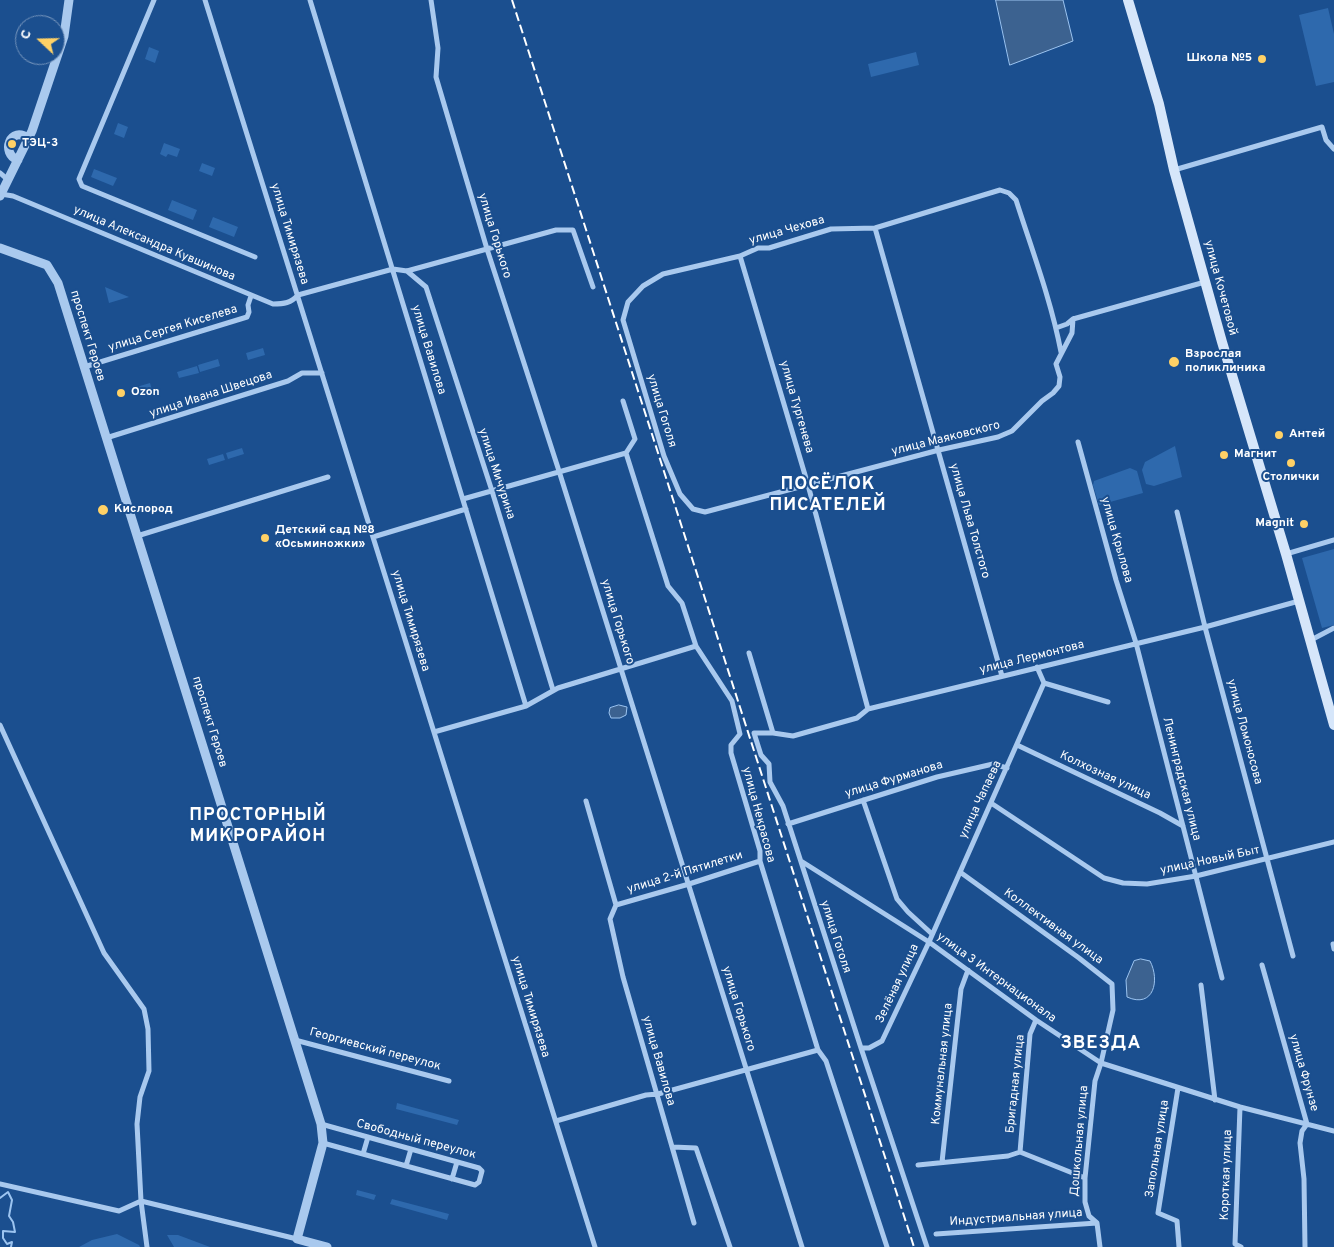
<!DOCTYPE html>
<meta charset="utf-8">
<style>
body{margin:0}
#map{position:relative;width:1334px;height:1247px;overflow:hidden;background:#1b4f8f;font-family:Overpass,sans-serif}
canvas{display:block}
.north{position:absolute;left:15px;top:15px;width:50px;height:50px;box-sizing:border-box;background:#1b4f8f;border:1px solid #7695bc;border-radius:50%;rotate:291deg;font-size:14px;font-weight:700;line-height:20px;text-align:center;color:#fff}
.north::after{content:'';display:block;margin:auto;width:18px;height:22px;background:#ffd166;clip-path:polygon(50% 0,100% 100%,50% 72%,0 100%)}
</style>
<div id="map">
<canvas width="1334" height="1247"></canvas>
<div class="north">С</div>
</div>
<script>
const context = document.querySelector('canvas').getContext('2d');
context.lineJoin = 'round';
function paint(path, color) { context.fillStyle = color; context.fill(path, 'evenodd'); }
function trace(path, color, width, dash) { context.strokeStyle = color; context.lineWidth = width; context.lineCap = dash ? 'butt' : 'round'; context.setLineDash(dash || []); context.stroke(path); }
function label(font, color, halo, rows, align = 'center') {
  context.font = font + ' Overpass,sans-serif'; context.lineWidth = 4; context.setLineDash([]); context.textBaseline = 'middle'; context.strokeStyle = halo; context.fillStyle = color; for (const [text, x, y, turn = 0] of rows) {
    context.save(); context.translate(x, y); context.rotate((+turn || 0) * Math.PI / 180); context.textAlign = isNaN(turn) ? turn : align; if (halo) context.strokeText(text, 0, 0); context.fillText(text, 0, 0); context.restore();
  }
}
paint(new Path2D(`
 M 1328,8 L 1334,34 L 1334,82 L 1316,86 L 1299,15 Z
 M 149,47 L 159,51 L 155,63 L 145,59 Z
 M 916,52 L 919,65 L 871,77 L 868,64 Z
 M 118,123 L 128,127 L 124,138 L 114,134 Z
 M 164,143 L 180,149 L 177,157 L 168,154 L 166,157 L 160,154 Z
 M 202,163 L 215,168 L 212,176 L 199,171 Z
 M 94,169 L 117,178 L 113,186 L 91,177 Z
 M 172,200 L 197,210 L 193,220 L 168,210 Z
 M 213,217 L 238,227 L 234,237 L 209,227 Z
 M 105,287 L 129,297 L 109,303 Z
 M 263,348 L 265,355 L 248,360 L 246,353 Z
 M 218,359 L 220,366 L 200,372 L 198,365 Z
 M 197,366 L 199,373 L 179,378 L 177,372 Z
 M 150,383 L 152,390 L 135,394 L 133,388 Z
 M 1175,446 L 1182,477 L 1154,486 L 1146,484 L 1142,470 L 1145,462 Z
 M 242,448 L 244,454 L 228,459 L 226,453 Z
 M 223,454 L 225,460 L 209,465 L 207,459 Z
 M 1130,468 L 1137,471 L 1143,493 L 1099,505 L 1093,485 L 1094,481 Z
 M 1334,549 L 1334,625 L 1322,628 L 1302,558 Z
 M 397,1103 L 459,1120 L 457,1125 L 396,1109 Z
 M 357,1190 L 376,1195 L 374,1200 L 356,1195 Z
 M 392,1199 L 449,1214 L 447,1220 L 390,1204 Z
 M 117,1234 L 139,1245 L 140,1247 L 79,1247 L 92,1240 Z
 M 167,1235 L 178,1235 L 210,1247 L 174,1247 Z`), '#2e69ad');
const water = new Path2D(`
 M 996,0 L 1063,0 L 1073,41 L 1010,65 Z
 M 619,705 L 627,707 L 626,715 L 620,718 L 611,718 L 609,713 L 610,708 Z
 M 1141,959 L 1150,961 C 1160,980 1154,1009 1127,997 L 1126,980 L 1134,961 Z`);
paint(water, '#3c6290');
trace(water, '#9cc4f0', 1);
trace(new Path2D(`
 M 0,1198 L 8,1192 L 12,1200 L 9,1216 L 13,1222 L 15,1232 L 3,1231 L 3,1238 L 7,1244 L 12,1242 L 11,1247`), '#9cc4f0', 2);
trace(new Path2D(`
 M 154,0 L 79,179 L 82,186 L 255,257
 M 205,0 L 595,1247
 M 310,0 L 526,706
 M 431,0 L 438,48 L 436,77 L 487,249 L 559,471 L 802,1247
 M 1174,170 L 1322,127 L 1326,140 L 1334,149
 M 0,173 L 7,179
 M 1,194 L 13,196 L 273,304 C 284,304 291,303 298,295
 M 875,228 L 1002,676
 M 740,256 L 808,485 L 868,709
 M 407,271 L 426,287 L 492,491 L 553,690
 M 298,295 L 393,269 L 407,271 L 556,230 L 573,230 L 593,287
 M 1056,328 L 1067,324 L 1073,319
 M 1061,352 C 1051,300 1032,250 1016,200 L 1009,193 L 1000,190 L 875,228 L 831,229 L 769,248 L 758,248 L 740,256 L 663,274 L 643,286 L 628,302 L 623,320 L 664,456 L 680,494 L 693,509 L 705,512 L 939,450 L 998,437 L 1012,431 L 1042,401 L 1053,393 L 1059,386 L 1060,377 L 1056,364 L 1072,333 L 1073,319 L 1205,282
 M 84,367 L 247,317 L 249,312 L 248,305 L 251,296
 M 623,401 L 635,439 L 626,453 L 668,586 L 682,603 L 696,646 L 732,701 L 740,734 L 731,745 L 731,753 L 760,851 L 760,861 L 818,1050 L 826,1061 L 887,1247
 M 106,438 L 288,381 L 302,373 L 322,373
 M 1078,442 L 1116,580 L 1136,643 L 1222,978
 M 463,499 L 626,453
 M 1177,512 L 1205,627 L 1293,956
 M 137,536 L 328,477
 M 373,537 L 466,509
 M 1286,554 L 1334,540
 M 1311,640 L 1334,628
 M 749,653 L 773,733 L 754,733 L 761,755 L 769,764 L 770,782 L 783,806 L 861,1048 L 927,1247
 M 1044,683 L 1108,702
 M 0,725 L 104,953 L 144,1009 L 148,1029 L 149,1071 L 140,1097 L 137,1124 L 141,1201 L 147,1247
 M 434,732 L 526,706 L 558,688 L 696,646
 M 773,733 L 793,736 L 857,718 L 868,709 L 1205,627 L 1299,601
 M 1017,745 L 1160,813 L 1183,826
 M 863,800 L 897,899 L 908,912 L 932,934
 M 586,801 L 616,905
 M 991,803 L 1104,878 L 1123,883 L 1147,884 L 1196,876 L 1334,842
 M 788,824 L 937,777 L 993,764 L 1007,768
 M 801,861 L 929,942 L 1036,1020 L 1101,1063 L 1240,1107 L 1334,1131
 M 960,872 L 1079,958 L 1112,984 L 1113,1010 L 1101,1063 L 1095,1081 L 1085,1178 L 1085,1202 L 1089,1216 L 1097,1223 L 1100,1247
 M 616,905 L 610,919 L 623,977 L 694,1223
 M 616,905 L 689,884 L 760,861
 M 1333,944 L 1334,949
 M 1262,965 L 1307,1124 L 1302,1131 L 1300,1143 L 1304,1179 L 1305,1247
 M 1201,985 L 1215,1100
 M 295,1040 L 449,1081
 M 861,1048 L 869,1048 L 882,1041 L 929,942 L 1044,683 L 1037,667
 M 1178,1088 L 1158,1213 L 1177,1221 L 1179,1247
 M 1240,1107 L 1235,1244 L 1241,1247
 M 556,1121 L 646,1095 L 658,1094 L 818,1050
 M 321,1124 L 479,1168 L 482,1171 L 479,1182 L 475,1185 L 323,1143
 M 673,1147 L 696,1148 L 730,1247
 M 1020,1152 L 1030,1034 L 1036,1020
 M 363,1154 L 368,1137
 M 942,1162 L 961,989 L 968,970
 M 918,1165 L 1008,1156 L 1020,1152 L 1085,1178
 M 406,1166 L 411,1149
 M 452,1179 L 457,1162
 M 0,1184 L 119,1211 L 141,1201 L 297,1239
 M 936,1234 L 1097,1223`), '#a9c9ee', 5);
trace(new Path2D(`
 M 18,160 C 0,154 10,124 29,139
 M 0,196 L 32,131 L 64,36 L 69,0
 M 0,248 L 47,265 L 58,283 L 321,1124 L 323,1143 L 297,1239 L 327,1247`), '#a9c9ee', 9);
trace(new Path2D(`
 M 1128,0 L 1159,104 L 1174,170 L 1222,342 L 1286,554 L 1334,725`), '#d6e6fa', 10);
trace(new Path2D(`
 M 512,0 L 914,1247`), '#fff', 2, [9, 4]);
for (const [x, y, r, color] of [
 [1262,59,5,"#ffd166"],
 [12,144,5,"#ffd166"],
 [1174,362,6,"#ffd166"],
 [121,393,5,"#ffd166"],
 [1279,435,5,"#ffd166"],
 [1224,455,5,"#ffd166"],
 [1291,463,5,"#ffd166"],
 [103,510,6,"#ffd166"],
 [1304,524,5,"#ffd166"],
 [265,538,5,"#ffd166"]
]) { const dot = new Path2D(); dot.arc(x, y, r, 0, 2 * Math.PI); context.fillStyle = color; context.fill(dot); trace(dot, '#1b4f8f', 2); }
label('bold 12px', '#fff', '#1b4f8f', [
 ["Школа №5",1252,59,"right"],
 ["ТЭЦ-3",22,144],
 ["Взрослая",1185,355],
 ["поликлиника",1185,369],
 ["Ozon",131,393],
 ["Антей",1289,435],
 ["Магнит",1234,455],
 ["Столички",1291,478,"center"],
 ["Кислород",114,510],
 ["Magnit",1294,524,"right"],
 ["Детский сад №8",275,531],
 ["«Осьминожки»",275,545]
], 'left');
label('12px', '#fff', '#1b4f8f', [
 ["улица Чехова",787,231,-16],
 ["улица Тимирязева",289,234,73],
 ["улица Горького",494,236,73],
 ["улица Александра Кувшинова",154,244,23],
 ["улица Кочетовой",1220,288,75],
 ["улица Сергея Киселева",173,329,-17],
 ["проспект Героев",87,336,73],
 ["улица Вавилова",428,350,73],
 ["улица Ивана Швецова",211,395,-18],
 ["улица Тургенева",796,407,74],
 ["улица Гоголя",661,411,73],
 ["улица Маяковского",946,439,-14],
 ["улица Мичурина",496,474,72],
 ["улица Льва Толстого",969,521,74],
 ["улица Крылова",1116,540,74],
 ["улица Тимирязева",410,621,73],
 ["улица Горького",617,622,73],
 ["улица Лермонтова",1032,658,-14],
 ["проспект Героев",209,722,73],
 ["улица Ломоносова",1244,732,75],
 ["Колхозная улица",1105,776,25],
 ["Ленинградская улица",1181,779,76],
 ["улица Фурманова",894,780,-17],
 ["улица Чапаева",981,800,-65],
 ["улица Некрасова",758,815,75],
 ["улица Новый Быт",1210,861,-12],
 ["улица 2-й Пятилетки",685,873,-17],
 ["Коллективная улица",1053,927,36],
 ["улица Гоголя",835,937,72],
 ["улица 3 Интернационала",996,978,36],
 ["Зелёная улица",898,984,-65],
 ["улица Тимирязева",530,1007,73],
 ["улица Горького",738,1009,73],
 ["Георгиевский переулок",375,1050,15],
 ["улица Вавилова",658,1061,74],
 ["Коммунальная улица",943,1064,-84],
 ["улица Фрунзе",1303,1073,74],
 ["Бригадная улица",1016,1084,-84],
 ["Свободный переулок",416,1140,15],
 ["Дошкольная улица",1080,1141,-85],
 ["Запольная улица",1158,1149,-81],
 ["Короткая улица",1227,1175,-88],
 ["Индустриальная улица",1016,1218,-4]
]);
context.letterSpacing = '1px';
label('bold 18px', '#fff', '#1b4f8f', [
 ["ПОСЁЛОК",828,485],
 ["ПИСАТЕЛЕЙ",828,506],
 ["ПРОСТОРНЫЙ",258,816],
 ["МИКРОРАЙОН",258,837],
 ["ЗВЕЗДА",1101,1044]
]);
context.letterSpacing = '0px';
</script>
